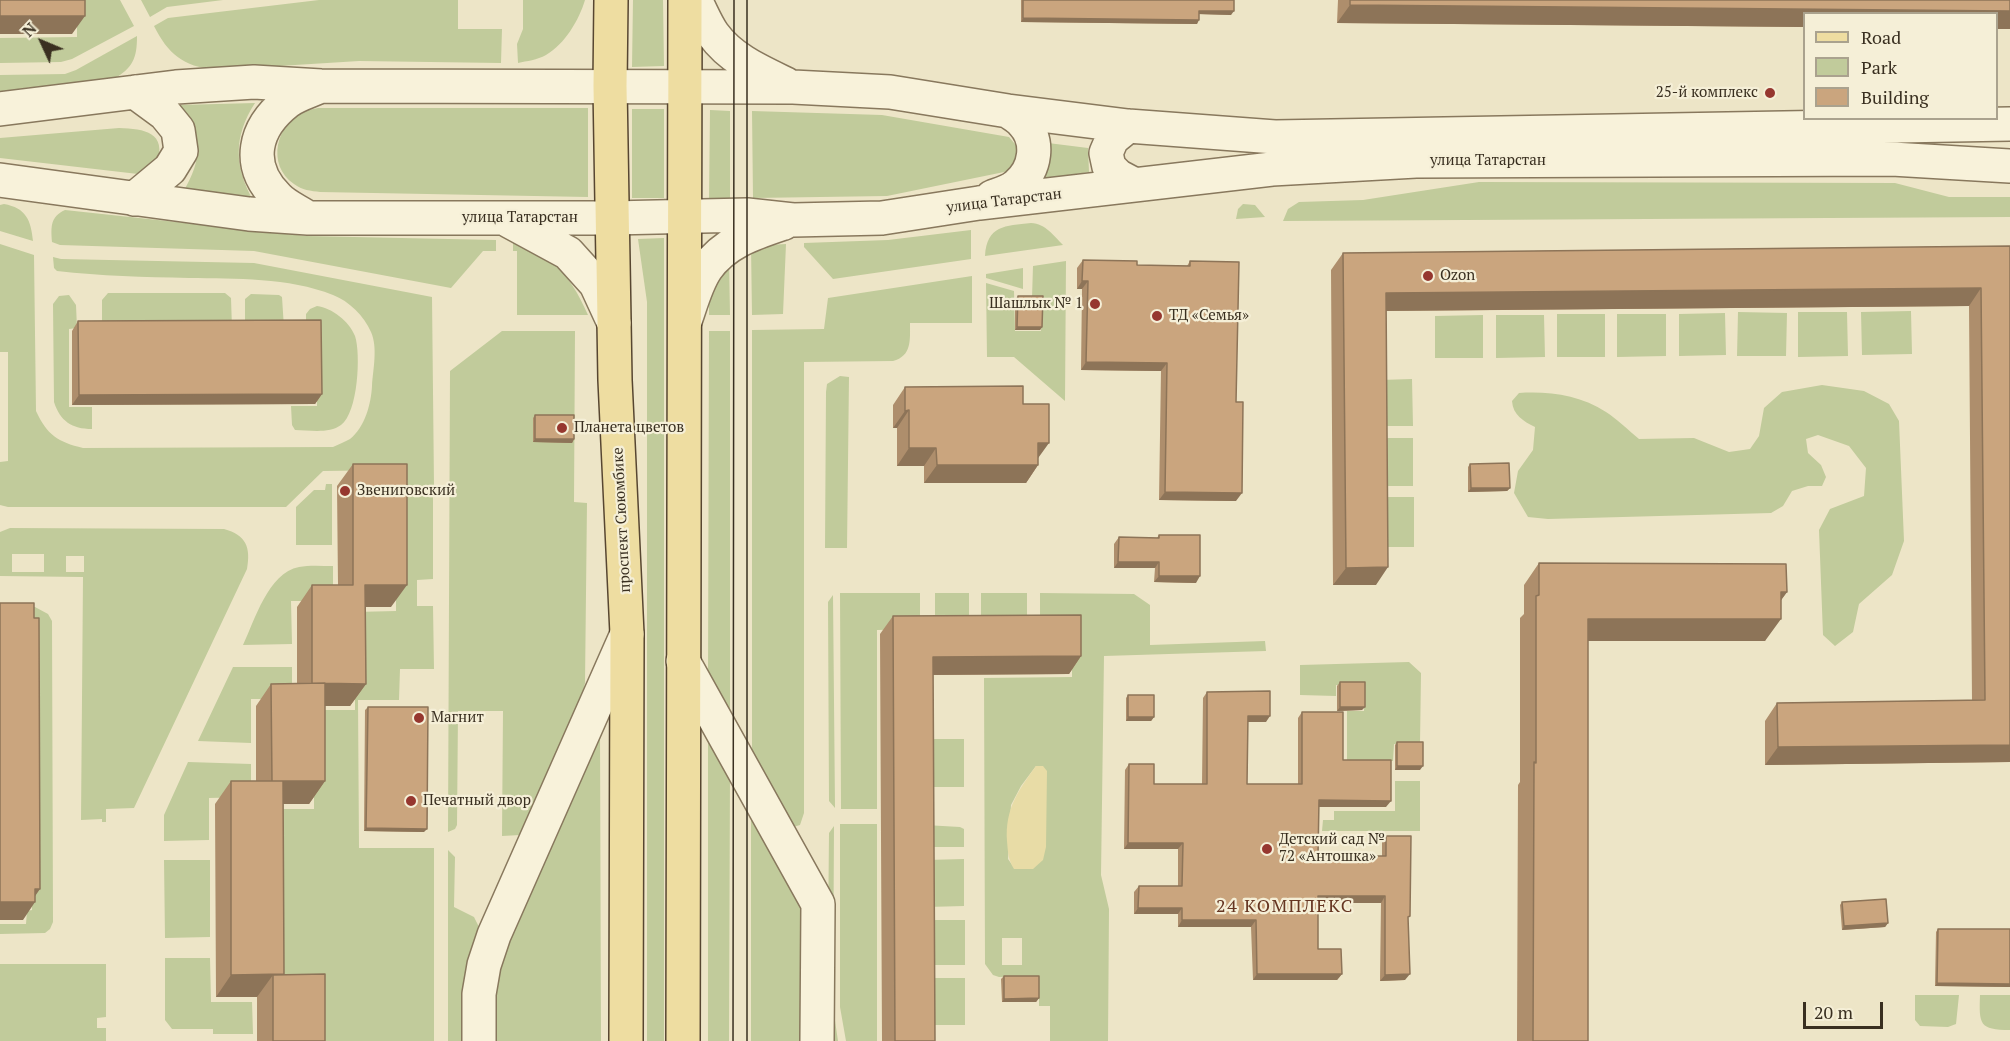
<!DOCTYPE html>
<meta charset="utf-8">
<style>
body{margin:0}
#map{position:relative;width:2010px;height:1041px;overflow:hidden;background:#ede5c7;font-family:"PT Serif",serif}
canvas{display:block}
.legend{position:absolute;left:1803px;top:12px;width:195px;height:108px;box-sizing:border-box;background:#f5efd7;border:2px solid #aaa28e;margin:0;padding:8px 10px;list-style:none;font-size:18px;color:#392f20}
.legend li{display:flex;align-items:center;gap:12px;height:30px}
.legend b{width:30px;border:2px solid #aaa28e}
.north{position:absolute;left:12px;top:12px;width:60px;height:60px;-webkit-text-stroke:4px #f5efd7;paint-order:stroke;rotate:314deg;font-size:16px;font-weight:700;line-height:24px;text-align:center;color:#392f20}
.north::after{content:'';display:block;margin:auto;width:21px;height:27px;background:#392f20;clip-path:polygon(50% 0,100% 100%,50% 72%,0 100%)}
.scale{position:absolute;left:1803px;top:1002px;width:80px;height:27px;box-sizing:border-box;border:3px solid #392f20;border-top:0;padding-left:8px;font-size:18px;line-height:21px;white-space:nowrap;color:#392f20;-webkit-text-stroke:4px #f5efd7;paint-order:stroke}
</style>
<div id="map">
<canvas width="2010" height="1041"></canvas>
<ul class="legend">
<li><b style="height:8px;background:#eedda1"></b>Road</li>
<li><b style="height:16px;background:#c1cb9b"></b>Park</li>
<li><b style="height:16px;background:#caa57e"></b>Building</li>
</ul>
<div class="north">N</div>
<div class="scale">20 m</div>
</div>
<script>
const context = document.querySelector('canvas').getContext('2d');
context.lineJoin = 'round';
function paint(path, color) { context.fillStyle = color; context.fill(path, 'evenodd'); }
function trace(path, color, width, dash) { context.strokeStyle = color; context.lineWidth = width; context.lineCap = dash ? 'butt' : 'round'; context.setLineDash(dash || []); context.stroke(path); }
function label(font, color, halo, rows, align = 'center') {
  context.font = font + ' "PT Serif",serif'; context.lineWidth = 4.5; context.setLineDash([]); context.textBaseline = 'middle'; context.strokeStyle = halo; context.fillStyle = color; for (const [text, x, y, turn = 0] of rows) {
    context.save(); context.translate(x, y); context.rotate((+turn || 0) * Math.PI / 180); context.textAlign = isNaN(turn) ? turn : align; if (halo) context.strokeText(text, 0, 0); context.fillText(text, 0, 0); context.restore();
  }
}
paint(new Path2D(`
 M 77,0 L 120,0 L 134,26 L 72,59 L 61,62 L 0,63 L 0,38 L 77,37 Z
 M 141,0 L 223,0 L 167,7 L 150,17 Z
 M 319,0 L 458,0 L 458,29 L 502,29 L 501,63 L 359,61 L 215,70 C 183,66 168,54 154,26 L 168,18 Z
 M 523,0 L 585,0 C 579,20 565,44 546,55 C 537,60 527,61 518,63 L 517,44 L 523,29 Z
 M 633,0 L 663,0 L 664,66 L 632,67 Z
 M 137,36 C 137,59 133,67 113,80 L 24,88 L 0,93 L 0,75 L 65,74 L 76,70 Z
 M 255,103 C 233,137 234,167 254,202 L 183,192 C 203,159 203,135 179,105 Z
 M 318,108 L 588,108 L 588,197 L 320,192 C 311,191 302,190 294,184 C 266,165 276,124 304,111 C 308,110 314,109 318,108 Z
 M 632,109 L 664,109 L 664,198 L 632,198 Z
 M 710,110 L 730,111 L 730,199 L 709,199 Z
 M 752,111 L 882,115 L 1009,137 L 1020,150 L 1020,158 L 1009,171 L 887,196 L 753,198 Z
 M 119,128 C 145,129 167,132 157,164 L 138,174 L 0,158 L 0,138 Z
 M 1048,143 L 1088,148 L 1089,172 L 1043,179 L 1046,170 Z
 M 1479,182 L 1895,183 L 1949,197 L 2010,197 L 2010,217 L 1283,221 L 1288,209 L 1299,202 L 1363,200 Z
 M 4,204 C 26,208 31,220 33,241 L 0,231 L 0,205 Z
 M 1243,204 L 1255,205 L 1265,217 L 1236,219 L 1238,209 Z
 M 65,210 L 306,236 L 496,240 L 496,251 L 483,251 L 451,288 L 254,251 L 60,245 L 52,242 C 51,227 50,217 65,210 Z
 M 1031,223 C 1046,224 1053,235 1063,245 L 985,256 C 987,225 1005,226 1031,223 Z
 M 971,230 L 971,259 L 833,279 L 804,247 L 804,243 L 888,240 Z
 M 664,238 L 664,1041 L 647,1041 L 647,302 L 638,239 Z
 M 513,240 C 525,247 540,253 550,261 C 568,274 579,295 588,315 L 517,315 L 517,251 L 513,251 Z
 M 0,244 L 34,255 L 36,411 C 47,435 58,442 83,448 L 333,447 C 339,444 345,442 350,439 C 365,427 371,404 372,386 C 373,369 378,348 371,332 C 364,316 349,301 333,295 C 288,277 236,279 189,278 C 144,277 101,276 57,271 L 54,268 L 53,257 L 61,259 L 254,263 L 432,297 L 434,486 L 402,486 L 401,470 L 323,471 L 286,507 L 8,507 L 0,505 L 0,462 L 8,461 L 8,352 L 0,352 Z
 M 786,244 L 783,314 L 752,315 L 751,246 Z
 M 729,258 L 730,315 L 709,315 L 709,294 Z
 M 1066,261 L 1065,401 L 1014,357 L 987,357 L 986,283 L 1014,291 L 1015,331 L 1041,331 L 1041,299 L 1032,298 L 1033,266 Z
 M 1023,268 L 1023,289 L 986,278 L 986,274 Z
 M 972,276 L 972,323 L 910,323 C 910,340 912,356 893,361 L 804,362 L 804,813 L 800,825 L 793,827 L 752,761 L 752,330 L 824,329 L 828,298 Z
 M 108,293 L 225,293 L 231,298 L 232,328 L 102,328 L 102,300 Z
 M 251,294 L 279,295 L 282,297 L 284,328 L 245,328 L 245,299 Z
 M 69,295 L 76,305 L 77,328 L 69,329 L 69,407 L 92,407 L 92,429 C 72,429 60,421 54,402 L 53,304 L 59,296 Z
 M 317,306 C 332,308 349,321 355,336 C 361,354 358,413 341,425 C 329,434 309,430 295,430 L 292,425 L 291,406 L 317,406 L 316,329 L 306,328 L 306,314 L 310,309 Z
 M 1911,311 L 1912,354 L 1862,355 L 1861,312 Z
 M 1738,312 L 1787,313 L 1786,356 L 1737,356 Z
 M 1798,312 L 1847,312 L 1848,356 L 1798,357 Z
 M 1725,313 L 1726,355 L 1679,356 L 1679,314 Z
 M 1557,314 L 1605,314 L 1605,357 L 1557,357 Z
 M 1617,314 L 1666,314 L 1666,356 L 1617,357 Z
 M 1483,315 L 1483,358 L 1435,358 L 1435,316 Z
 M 1496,315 L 1544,315 L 1545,357 L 1496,358 Z
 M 502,331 L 575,331 L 574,502 L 587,503 L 585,683 L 580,705 L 520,835 L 502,836 L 503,711 L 458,711 L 457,825 L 455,829 L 448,832 L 450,371 Z
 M 709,331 L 730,331 L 730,721 L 708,682 Z
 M 840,376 L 849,377 L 847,548 L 825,548 L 826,392 L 827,384 Z
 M 1412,379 L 1413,426 L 1380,426 L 1380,380 Z
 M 1822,385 L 1864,391 L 1889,404 L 1899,421 L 1904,541 L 1892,575 L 1859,604 L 1853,632 L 1835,646 L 1823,635 L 1819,530 L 1830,509 L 1864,496 L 1866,468 L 1849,446 L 1818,435 L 1806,439 L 1808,453 L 1821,465 L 1826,477 L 1822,486 L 1808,486 L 1792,491 L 1783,506 L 1771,513 L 1548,519 L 1528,517 L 1514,493 L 1518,471 L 1533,450 L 1535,427 C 1523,421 1513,415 1512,401 L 1519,393 C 1548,391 1580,395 1606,412 C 1617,419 1628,430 1639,439 L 1694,438 L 1729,452 L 1750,449 L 1759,436 L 1764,408 L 1782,392 Z
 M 1380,438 L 1413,438 L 1413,486 L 1381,486 Z
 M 326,484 L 332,484 L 332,545 L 296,545 L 296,507 L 314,490 L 325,490 Z
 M 402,492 L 433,492 L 433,579 L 417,580 L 417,606 L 433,606 L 434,669 L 400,669 L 399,700 L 358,700 L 359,848 L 434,848 L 434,1041 L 314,1041 L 272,993 L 272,809 L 314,809 L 314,710 L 355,710 L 355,612 L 396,611 L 396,521 Z
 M 1381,497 L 1414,497 L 1414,547 L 1381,547 Z
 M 10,528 L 224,529 C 246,535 251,547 247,569 L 134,808 L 106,809 L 106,822 L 102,822 L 102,819 L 81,820 L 83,577 L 0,576 L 0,532 ZM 12,554 L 44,554 L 44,572 L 12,572 ZM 66,556 L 84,556 L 84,572 L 66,572 Z
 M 333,566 L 333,601 L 291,601 L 292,644 L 243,645 C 255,620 268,573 299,567 C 309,565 322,566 333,566 Z
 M 840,593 L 920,593 L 920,629 L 877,630 L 877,809 L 841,809 Z
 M 935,593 L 969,593 L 969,629 L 935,629 Z
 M 981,593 L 1027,593 L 1027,629 L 981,629 Z
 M 1040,593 L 1134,594 L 1150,605 L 1150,645 L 1265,641 L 1266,651 L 1104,656 L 1101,875 L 1109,909 L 1108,1041 L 1050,1041 L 1050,1006 L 1039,1006 L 1039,976 L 999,977 L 993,975 L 985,964 L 984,678 L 1072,677 L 1072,630 L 1040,629 ZM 1036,766 L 1033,869 L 1015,869 L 1008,859 L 1011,805 L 1021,786 ZM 1002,938 L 1022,938 L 1022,965 L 1002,965 Z
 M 833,595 L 835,808 L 829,801 L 828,602 Z
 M 35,607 L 48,614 L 52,621 L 53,922 L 50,929 L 45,933 L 0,934 L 0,924 L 26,924 L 27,911 L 32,910 L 31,853 L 0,608 Z
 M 1409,662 L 1421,673 L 1420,744 L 1394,744 L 1393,761 L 1347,761 L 1347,711 L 1364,711 L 1364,685 L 1336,685 L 1336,696 L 1300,695 L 1300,665 Z
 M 233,667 L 292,667 L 292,699 L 251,699 L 251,743 L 198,741 Z
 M 708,731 L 730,772 L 729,1041 L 708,1041 Z
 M 600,733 L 601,1041 L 490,1041 L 494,967 Z
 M 925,739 L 964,739 L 964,787 L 926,787 Z
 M 188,762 L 251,764 L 251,797 L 209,798 L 209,840 L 164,841 L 164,815 Z
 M 1395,781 L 1420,781 L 1420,831 L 1322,831 L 1323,820 L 1334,820 L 1334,811 L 1395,811 Z
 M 751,812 L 802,909 L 804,1041 L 751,1041 Z
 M 840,824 L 877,824 L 877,1041 L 846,1041 L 840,1007 Z
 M 925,825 L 960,827 L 964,829 L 964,847 L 926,847 Z
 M 834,826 L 833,1007 L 838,1041 L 827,1041 L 829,833 Z
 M 448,850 L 455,857 L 454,907 L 474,917 L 479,927 L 470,962 L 466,1041 L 448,1041 Z
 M 964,859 L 964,906 L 927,907 L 926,860 Z
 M 164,860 L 210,860 L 210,937 L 165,938 Z
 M 927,920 L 965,920 L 965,965 L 927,965 Z
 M 165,958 L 210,958 L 211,1002 L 252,1002 L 253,1034 L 213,1034 L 213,1029 L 172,1029 L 165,1020 Z
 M 0,964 L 106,964 L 106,1017 L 97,1018 L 97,1028 L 106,1028 L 106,1041 L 0,1041 Z
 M 927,978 L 965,978 L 965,1025 L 927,1025 Z
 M 1915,995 L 1959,995 L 1956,1024 L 1948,1027 L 1920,1026 L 1915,1020 Z
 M 1980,995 L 2010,995 L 2010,1030 C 1979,1030 1979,1024 1980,995 Z`), '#c1cb9b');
paint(new Path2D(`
 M 1036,766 L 1043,766 L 1047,771 L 1046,847 L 1043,860 L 1033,869 L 1014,869 C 1008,859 1008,852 1007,841 C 1005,809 1018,791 1036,766 Z`), '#e8dca6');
const minor = new Path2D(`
 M 695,0 C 701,11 706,24 713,34 C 731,59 759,71 786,84
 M 0,109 L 176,87 L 254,82 L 321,86 L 793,87 L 890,92 L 1008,111 L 1128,126 L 1275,137 L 2010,124
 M 1128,126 L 1112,139 L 1106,153 L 1109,167 L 1118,176 L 1135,185
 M 0,180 L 249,214 L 308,218 L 612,218 L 747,215 L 793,220 L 882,218 L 979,203 L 1272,169 L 1416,161 L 1892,159 L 2010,166
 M 992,197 C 1000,194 1011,191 1017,185 C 1036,169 1040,141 1023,123 C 1019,118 1013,115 1008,111
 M 134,199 L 170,169 L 181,151 L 178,130 L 165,114 L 135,92
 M 308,218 C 298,211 285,206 277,197 C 245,165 254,128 287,102 C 296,95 310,91 321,86
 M 509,221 L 568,253 L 596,284 L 614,323
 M 685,321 C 691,304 696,284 706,269 C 725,242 754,233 784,223
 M 683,661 L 818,904 L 817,1041
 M 479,1041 L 479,994 L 484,965 L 494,935 L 627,634`);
const major = new Path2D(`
 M 611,0 L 610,86 L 615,380 L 627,634 L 626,1041
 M 683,1041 L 685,0`);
trace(minor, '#88785d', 36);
trace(major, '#574631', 36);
trace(minor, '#f8f2da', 33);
trace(major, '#eedda1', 33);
trace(new Path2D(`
 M 733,1041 L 734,0
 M 747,1041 L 747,0`), '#392f20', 1.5);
paint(new Path2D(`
 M 1021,0 L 1234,0 L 1231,15 L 1199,14 L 1197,24 L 1021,22 Z
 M 1338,0 L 2010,0 L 2010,29 L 1996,29 L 1996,14 L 1804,14 L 1804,27 L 1337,23 Z
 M 2010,246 L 2010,762 L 1765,765 L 1765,721 L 1777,703 L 1972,701 L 1969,306 L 1386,311 L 1376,585 L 1333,585 L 1331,270 L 1343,253 Z
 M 1083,260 L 1137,265 L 1187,266 L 1190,261 L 1236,402 L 1236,501 L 1159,500 L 1161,371 L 1081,370 L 1082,289 L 1077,289 L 1077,268 Z
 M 1018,296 L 1042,327 L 1040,330 L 1015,330 L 1015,300 Z
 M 78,321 L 322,394 L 315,404 L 72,405 L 72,331 Z
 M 905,387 L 1023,404 L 1038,458 L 1038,465 L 1026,483 L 924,483 L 924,466 L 897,466 L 897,428 L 893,428 L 893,405 Z
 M 535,415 L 574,439 L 572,443 L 533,442 L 533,418 Z
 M 353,464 L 391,607 L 366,607 L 366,684 L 350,706 L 325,706 L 325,781 L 309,804 L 283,804 L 283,975 L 325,1041 L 257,1041 L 257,997 L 216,997 L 215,804 L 231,781 L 256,781 L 256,706 L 271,684 L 297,683 L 297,607 L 312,585 L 338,585 L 337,486 Z
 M 1470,464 L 1510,488 L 1507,491 L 1468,492 L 1468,467 Z
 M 1159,535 L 1196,583 L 1154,582 L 1155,568 L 1114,568 L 1114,544 L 1119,537 L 1157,538 Z
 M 1539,563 L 1787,592 L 1781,600 L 1765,641 L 1588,641 L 1588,1041 L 1517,1041 L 1518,785 L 1520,782 L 1520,618 L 1524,614 L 1524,585 Z
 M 893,616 L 1081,656 L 1069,674 L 933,675 L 935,1041 L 882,1041 L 880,634 Z
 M 1340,682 L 1362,710 L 1337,711 L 1337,686 Z
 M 1207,692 L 1266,722 L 1248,722 L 1247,784 L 1298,784 L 1298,718 L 1302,712 L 1343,760 L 1386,807 L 1318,807 L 1318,856 L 1382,856 L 1382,842 L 1386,836 L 1408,919 L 1405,980 L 1380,981 L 1381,903 L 1318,903 L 1318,949 L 1342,974 L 1337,980 L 1253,980 L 1251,927 L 1178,927 L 1178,914 L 1134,914 L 1134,892 L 1139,886 L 1178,886 L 1178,849 L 1124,849 L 1125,770 L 1129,764 L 1154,784 L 1202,784 L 1203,698 Z
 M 1128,695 L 1154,717 L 1151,721 L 1126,721 L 1126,698 Z
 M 368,707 L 424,832 L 364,831 L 365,710 Z
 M 1397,742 L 1420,770 L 1395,770 L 1395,745 Z
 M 1842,902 L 1888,923 L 1885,927 L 1842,930 L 1840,905 Z
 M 1938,929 L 2010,929 L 2010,987 L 1935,986 L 1936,932 Z
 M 1004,976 L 1039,998 L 1036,1002 L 1002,1002 L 1001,979 Z`), '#ae8e6c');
paint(new Path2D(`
 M 1350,5 L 2010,11 L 2010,29 L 1996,29 L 1996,14 L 1804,14 L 1804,27 L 1337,23 Z
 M 1199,11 L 1234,11 L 1231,15 L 1197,14 Z
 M 0,16 L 85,16 L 72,34 L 0,34 Z
 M 1023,18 L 1199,20 L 1197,24 L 1021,22 Z
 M 1082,281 L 1088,281 L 1082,289 L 1077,289 Z
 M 1981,288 L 1969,306 L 1373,311 L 1386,293 Z
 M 1017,327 L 1042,327 L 1040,330 L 1015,330 Z
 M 1086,362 L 1167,363 L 1161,371 L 1081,370 Z
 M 322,394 L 315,404 L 72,405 L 79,395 Z
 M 909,410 L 897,428 L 893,428 L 905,411 Z
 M 535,439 L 574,439 L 572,443 L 533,442 Z
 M 1038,443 L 1049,443 L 1036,461 Z
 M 909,448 L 936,448 L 924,466 L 897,466 Z
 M 937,465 L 1038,465 L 1026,483 L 924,483 Z
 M 1471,488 L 1510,488 L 1507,491 L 1468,492 Z
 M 1165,492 L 1242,493 L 1236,501 L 1159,500 Z
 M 1118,562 L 1159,562 L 1155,568 L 1114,568 Z
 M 1388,567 L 1376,585 L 1333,585 L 1346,568 Z
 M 1159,576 L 1200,576 L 1196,583 L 1154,582 Z
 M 365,585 L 407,585 L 391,607 L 350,607 Z
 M 1781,592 L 1787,592 L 1771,614 Z
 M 1588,619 L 1781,619 L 1765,641 L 1573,641 Z
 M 1081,656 L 1069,674 L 921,675 L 933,657 Z
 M 312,684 L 366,684 L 350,706 L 297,706 Z
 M 1340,707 L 1365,707 L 1362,710 L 1337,711 Z
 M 1248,716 L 1270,716 L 1266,722 L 1243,722 Z
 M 1128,717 L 1154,717 L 1151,721 L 1126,721 Z
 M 2010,745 L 2010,762 L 1765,765 L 1778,747 Z
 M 1397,766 L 1423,766 L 1420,770 L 1395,770 Z
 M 272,781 L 325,781 L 309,804 L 256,804 Z
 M 1319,800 L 1391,801 L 1386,807 L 1314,807 Z
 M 366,828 L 427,829 L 424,832 L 364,831 Z
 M 1128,843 L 1183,843 L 1178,849 L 1124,849 Z
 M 35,889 L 40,889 L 31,902 L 35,902 L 23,920 L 0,920 L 0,902 Z
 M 1318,896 L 1385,896 L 1381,903 L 1314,903 Z
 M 1138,908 L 1182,908 L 1178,914 L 1134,914 Z
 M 1182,920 L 1256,920 L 1251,927 L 1178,927 Z
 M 1888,923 L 1885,927 L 1842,930 L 1844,926 Z
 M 1257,974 L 1342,974 L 1337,980 L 1253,980 Z
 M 1410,974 L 1405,980 L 1380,981 L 1385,975 Z
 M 231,975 L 273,975 L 257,997 L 216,997 Z
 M 1937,983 L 2010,984 L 2010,987 L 1935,986 Z
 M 1039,998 L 1036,1002 L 1002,1002 L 1004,999 Z`), '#8d7458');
const building = new Path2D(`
 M 0,0 L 85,0 L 85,16 L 0,16 Z
 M 1023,0 L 1234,0 L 1234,11 L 1199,11 L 1199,20 L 1023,18 Z
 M 1350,0 L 2010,0 L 2010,11 L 1350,5 Z
 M 2010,246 L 2010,745 L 1778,747 L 1777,703 L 1985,700 L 1981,288 L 1386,293 L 1388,567 L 1346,568 L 1343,253 Z
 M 1083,260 L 1137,261 L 1137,265 L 1190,266 L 1190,261 L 1239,262 L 1236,402 L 1243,402 L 1242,493 L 1165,492 L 1167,363 L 1086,362 L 1088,281 L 1082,281 Z
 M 1018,296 L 1043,296 L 1042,327 L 1017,327 Z
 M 321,320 L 322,394 L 79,395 L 78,321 Z
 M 1023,386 L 1023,404 L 1049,404 L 1049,443 L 1038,443 L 1038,465 L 937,465 L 936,448 L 909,448 L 909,410 L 905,411 L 905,387 Z
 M 535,415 L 574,415 L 574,439 L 535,439 Z
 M 1509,463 L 1510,488 L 1471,488 L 1470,464 Z
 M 353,464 L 407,464 L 407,585 L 365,585 L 366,684 L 312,683 L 312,585 L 353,585 Z
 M 1159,535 L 1200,535 L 1200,576 L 1159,576 L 1159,562 L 1118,562 L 1119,537 L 1159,538 Z
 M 1539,563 L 1786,564 L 1787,592 L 1781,592 L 1781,619 L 1588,619 L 1588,1041 L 1533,1041 L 1534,762 L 1536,763 L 1536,596 L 1539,595 Z
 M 0,603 L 34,603 L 34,618 L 39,618 L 40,889 L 35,889 L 35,902 L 0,902 Z
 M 1081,615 L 1081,656 L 933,657 L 935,1041 L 895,1041 L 893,616 Z
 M 1340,682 L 1365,682 L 1365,707 L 1340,707 Z
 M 325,683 L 325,781 L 272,781 L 271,684 Z
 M 1270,691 L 1270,716 L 1248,716 L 1247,784 L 1302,784 L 1302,712 L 1343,712 L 1343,760 L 1391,760 L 1391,801 L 1319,800 L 1318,856 L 1386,856 L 1386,836 L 1411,836 L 1410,916 L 1408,917 L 1410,974 L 1385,975 L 1385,896 L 1318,896 L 1318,949 L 1341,949 L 1342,974 L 1257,974 L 1256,920 L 1182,920 L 1182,908 L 1138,908 L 1139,886 L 1182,886 L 1183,843 L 1128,843 L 1129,764 L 1154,764 L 1154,784 L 1207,784 L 1207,692 Z
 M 1128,695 L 1154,695 L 1154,717 L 1128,717 Z
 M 368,707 L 428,707 L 427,829 L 366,828 Z
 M 1397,742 L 1423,742 L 1423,766 L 1397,766 Z
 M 231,781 L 283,781 L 284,974 L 231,975 Z
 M 1886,899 L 1888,923 L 1844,926 L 1842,902 Z
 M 1938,929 L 2010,929 L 2010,984 L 1937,983 Z
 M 325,974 L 325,1041 L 273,1041 L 273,975 Z
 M 1004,976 L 1039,976 L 1039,998 L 1004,999 Z`);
paint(building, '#caa57e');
trace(building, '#8d7458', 1.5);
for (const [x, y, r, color] of [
 [1770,93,6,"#96372f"],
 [1428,276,6,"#96372f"],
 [1095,304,6,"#96372f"],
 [1157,316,6,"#96372f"],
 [562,428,6,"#96372f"],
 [345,491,6,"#96372f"],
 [419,718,6,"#96372f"],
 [411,801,6,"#96372f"],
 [1267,849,6,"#96372f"]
]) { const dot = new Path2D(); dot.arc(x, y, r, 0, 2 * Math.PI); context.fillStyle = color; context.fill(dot); trace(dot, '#f5efd7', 2); }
label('15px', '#392f20', '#f5efd7', [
 ["25-й комплекс",1758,93,"right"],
 ["Ozon",1440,276],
 ["Шашлык № 1",1083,304,"right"],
 ["ТД «Семья»",1169,316],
 ["Планета цветов",574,428],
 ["Звениговский",357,491],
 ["Магнит",431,718],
 ["Печатный двор",423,801],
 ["Детский сад №",1279,840],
 ["72 «Антошка»",1279,857]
], 'left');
label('15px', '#392f20', '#f5efd7', [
 ["улица Татарстан",1488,161],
 ["улица Татарстан",1004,201,-7],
 ["улица Татарстан",520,218],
 ["проспект Сююмбике",622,520,-93]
]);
context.letterSpacing = '1.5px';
label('18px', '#653521', '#f5efd7', [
 ["24 КОМПЛЕКС",1285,907]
]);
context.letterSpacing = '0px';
</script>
